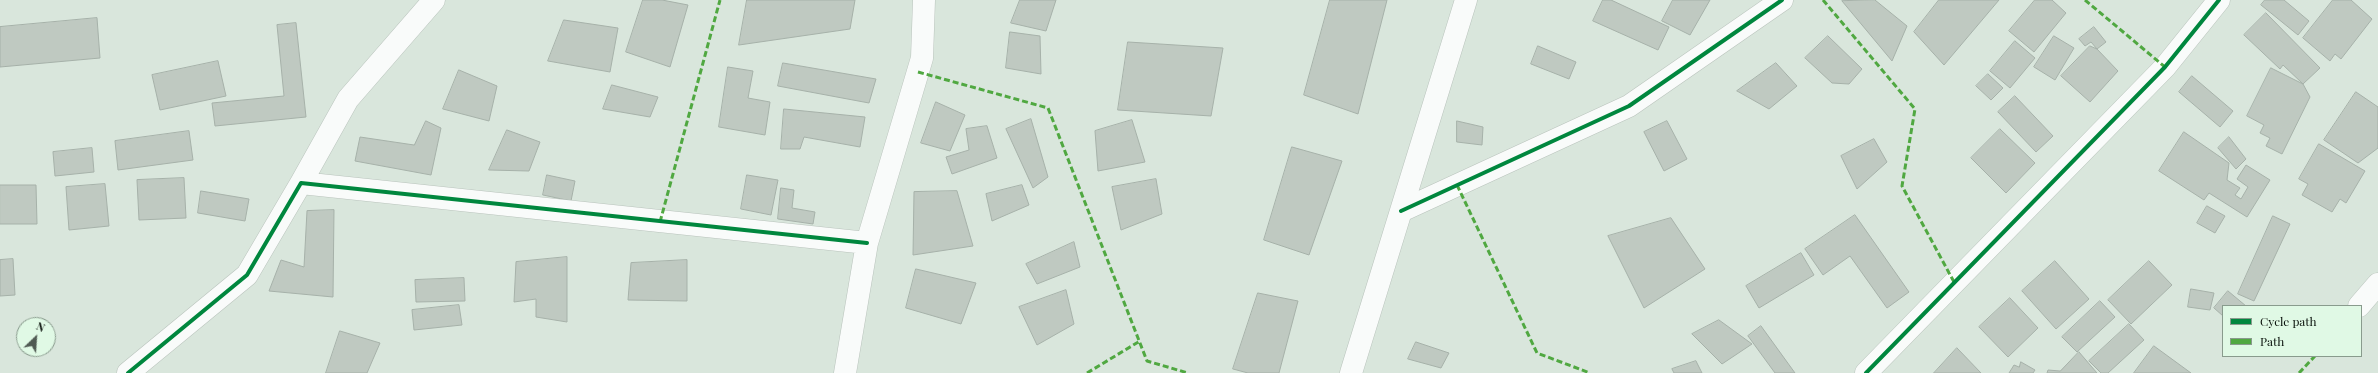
<!DOCTYPE html>
<style>
body{margin:0}
#map{position:relative;width:2378px;height:373px;overflow:hidden;background:#d9e6dc;font-family:"Playfair Display",serif}
canvas{display:block}
.legend{position:absolute;left:2222px;top:305px;width:140px;height:52px;box-sizing:border-box;background:#e0f9e5;border:1px solid #899b8d;margin:0;padding:5px 7px;list-style:none;font-size:12px;color:#070f09}
.legend li{display:flex;align-items:center;gap:8px;height:20px}
.legend b{width:20px;border:1px solid #899b8d}
.north{position:absolute;left:16px;top:317px;width:40px;height:40px;box-sizing:border-box;background:#e0f9e5;border:1px solid #899b8d;border-radius:50%;rotate:25deg;font-size:11px;font-weight:700;line-height:16px;text-align:center;color:#070f09}
.north::after{content:'';display:block;margin:auto;width:14px;height:18px;background:#505a53;clip-path:polygon(50% 0,100% 100%,50% 72%,0 100%)}
</style>
<div id="map">
<canvas width="2378" height="373"></canvas>
<ul class="legend">
<li><b style="height:5px;background:#00873e"></b>Cycle path</li>
<li><b style="height:5px;background:#50a841"></b>Path</li>
</ul>
<div class="north">N</div>
</div>
<script>
const context = document.querySelector('canvas').getContext('2d');
context.lineJoin = 'round';
function paint(path, color) { context.fillStyle = color; context.fill(path, 'evenodd'); }
function trace(path, color, width, dash) { context.strokeStyle = color; context.lineWidth = width; context.lineCap = dash ? 'butt' : 'round'; context.setLineDash(dash || []); context.stroke(path); }
const building = new Path2D(`
 M 643,0 L 662,0 L 688,5 L 670,67 L 626,52 Z
 M 747,0 L 855,0 L 850,29 L 739,45 Z
 M 1020,0 L 1056,0 L 1046,31 L 1011,23 Z
 M 1330,0 L 1387,0 L 1358,114 L 1304,95 Z
 M 1603,0 L 1611,0 L 1669,27 L 1658,50 L 1593,21 Z
 M 1673,0 L 1710,0 L 1690,35 L 1662,21 Z
 M 1875,0 L 1907,26 L 1892,61 L 1842,1 Z
 M 1939,0 L 1999,0 L 1944,65 L 1914,32 Z
 M 2035,0 L 2052,0 L 2066,13 L 2034,52 L 2009,31 Z
 M 2265,0 L 2284,0 L 2309,21 L 2298,35 L 2261,5 Z
 M 2333,0 L 2351,0 L 2372,19 L 2341,59 L 2335,54 L 2330,61 L 2303,38 Z
 M 2266,13 L 2320,68 L 2303,84 L 2283,65 L 2280,69 L 2244,35 Z
 M 97,18 L 100,58 L 0,67 L 0,27 Z
 M 564,20 L 618,28 L 610,72 L 548,61 Z
 M 296,23 L 306,117 L 215,126 L 212,103 L 284,96 L 277,25 Z
 M 2094,27 L 2106,42 L 2097,49 L 2091,42 L 2085,46 L 2079,39 Z
 M 1010,32 L 1040,36 L 1041,74 L 1006,68 Z
 M 1828,36 L 1862,69 L 1849,84 L 1832,83 L 1805,58 Z
 M 2054,36 L 2074,48 L 2055,80 L 2034,67 Z
 M 2015,41 L 2035,58 L 2010,88 L 1990,71 Z
 M 1128,42 L 1223,48 L 1211,116 L 1118,110 Z
 M 1538,46 L 1576,62 L 1569,79 L 1531,64 Z
 M 2090,46 L 2097,49 L 2118,71 L 2090,102 L 2061,76 Z
 M 218,61 L 226,96 L 160,110 L 152,75 Z
 M 783,63 L 876,79 L 869,103 L 778,86 Z
 M 1776,63 L 1797,86 L 1769,109 L 1737,91 Z
 M 728,67 L 753,71 L 748,98 L 770,102 L 765,135 L 719,127 Z
 M 2271,68 L 2303,84 L 2310,97 L 2282,154 L 2266,146 L 2270,138 L 2260,133 L 2264,125 L 2247,116 Z
 M 459,70 L 497,86 L 489,121 L 443,109 Z
 M 1988,74 L 2003,88 L 1991,100 L 1976,86 Z
 M 2192,76 L 2233,111 L 2220,127 L 2179,92 Z
 M 612,85 L 658,97 L 650,117 L 603,109 Z
 M 2356,92 L 2378,107 L 2378,148 L 2358,163 L 2324,140 Z
 M 2015,96 L 2053,136 L 2036,152 L 1998,112 Z
 M 936,102 L 965,115 L 950,151 L 921,143 Z
 M 784,109 L 865,117 L 860,147 L 804,137 L 800,149 L 781,149 Z
 M 1031,119 L 1048,177 L 1033,188 L 1006,129 Z
 M 1132,120 L 1145,162 L 1098,171 L 1095,131 Z
 M 426,121 L 441,128 L 431,175 L 355,161 L 360,137 L 414,145 Z
 M 1457,121 L 1483,127 L 1482,145 L 1457,142 Z
 M 1667,121 L 1687,159 L 1664,171 L 1644,132 Z
 M 987,126 L 997,158 L 952,174 L 946,157 L 969,150 L 966,129 Z
 M 2000,129 L 2035,163 L 2006,193 L 1971,158 Z
 M 507,130 L 540,142 L 529,171 L 489,170 Z
 M 189,131 L 193,160 L 118,170 L 115,141 Z
 M 2184,132 L 2229,163 L 2227,180 L 2240,188 L 2235,195 L 2241,199 L 2248,187 L 2237,179 L 2246,165 L 2270,180 L 2247,217 L 2209,193 L 2204,200 L 2159,171 Z
 M 2229,137 L 2246,159 L 2236,169 L 2218,148 Z
 M 1874,139 L 1887,162 L 1857,189 L 1841,156 Z
 M 2319,144 L 2365,171 L 2346,203 L 2340,199 L 2332,212 L 2302,195 L 2308,184 L 2299,179 Z
 M 1292,147 L 1342,161 L 1309,255 L 1264,240 Z
 M 92,148 L 94,172 L 55,176 L 53,152 Z
 M 547,175 L 575,181 L 571,201 L 543,195 Z
 M 747,175 L 778,180 L 771,215 L 741,209 Z
 M 184,178 L 186,218 L 139,220 L 137,180 Z
 M 1156,179 L 1162,214 L 1121,230 L 1112,187 Z
 M 105,184 L 109,226 L 69,230 L 66,187 Z
 M 0,185 L 36,185 L 37,224 L 0,224 Z
 M 1022,185 L 1029,205 L 992,221 L 986,194 Z
 M 781,188 L 794,190 L 792,208 L 815,212 L 813,224 L 778,219 Z
 M 201,191 L 249,199 L 245,221 L 198,213 Z
 M 957,191 L 973,246 L 913,255 L 914,192 Z
 M 2207,206 L 2225,216 L 2215,233 L 2197,223 Z
 M 334,210 L 333,297 L 269,291 L 281,260 L 304,267 L 307,211 Z
 M 1855,215 L 1909,292 L 1887,308 L 1850,256 L 1823,275 L 1805,249 Z
 M 2273,216 L 2290,224 L 2254,301 L 2238,294 Z
 M 1671,218 L 1705,269 L 1644,308 L 1608,236 Z
 M 1074,242 L 1080,267 L 1037,284 L 1026,264 Z
 M 1801,253 L 1814,275 L 1759,308 L 1746,286 Z
 M 567,257 L 567,322 L 536,317 L 536,299 L 514,302 L 516,262 Z
 M 13,259 L 15,295 L 0,296 L 0,260 Z
 M 687,260 L 687,301 L 628,300 L 631,263 Z
 M 2055,261 L 2089,299 L 2056,329 L 2022,291 Z
 M 2149,261 L 2172,285 L 2131,324 L 2108,300 Z
 M 916,269 L 976,283 L 961,324 L 906,308 Z
 M 464,278 L 465,301 L 416,302 L 415,280 Z
 M 2191,289 L 2214,293 L 2210,310 L 2188,307 Z
 M 1066,290 L 1074,324 L 1037,345 L 1019,307 Z
 M 2228,291 L 2246,306 L 2223,306 L 2223,316 L 2214,308 Z
 M 1258,293 L 1298,301 L 1279,373 L 1248,373 L 1233,369 Z
 M 2010,298 L 2038,328 L 2008,357 L 1979,327 Z
 M 2100,301 L 2115,317 L 2077,352 L 2062,337 Z
 M 459,305 L 462,325 L 414,330 L 412,310 Z
 M 1719,320 L 1752,344 L 1722,364 L 1692,334 Z
 M 2129,324 L 2144,340 L 2108,373 L 2101,373 L 2089,361 Z
 M 1761,326 L 1795,373 L 1775,373 L 1748,336 Z
 M 340,331 L 380,343 L 367,373 L 326,373 Z
 M 1416,342 L 1449,353 L 1441,368 L 1408,359 Z
 M 2154,346 L 2191,373 L 2134,373 Z
 M 1957,348 L 1981,373 L 1934,373 Z
 M 2079,352 L 2097,373 L 2047,373 L 2048,370 L 2060,371 Z
 M 1696,361 L 1702,373 L 1674,373 L 1672,369 Z
 M 2021,362 L 2035,370 L 2033,373 L 2009,373 L 2014,365 L 2019,367 Z`);
paint(building, '#bfc9c1');
trace(building, '#a6b1a9', 1);
const minor = new Path2D(`
 M 301,183 L 348,99 L 434,0
 M 1401,211 L 1629,106 L 1782,0
 M 2359,306 L 2378,284
 M 128,373 L 247,275 L 301,183 L 867,243
 M 845,373 L 867,243 L 922,58 L 924,0
 M 1351,373 L 1466,0
 M 1866,373 L 2165,67 L 2219,0`);
trace(minor, '#b9c3bc', 23);
trace(minor, '#f9fbfa', 22);
trace(new Path2D(`
 M 1823,0 L 1915,109 L 1902,186 L 1954,282
 M 2085,0 L 2165,67
 M 918,72 L 1048,108 L 1147,361 L 1188,373
 M 1457,185 L 1537,353 L 1590,373
 M 660,222 L 720,0
 M 1087,373 L 1140,341
 M 2299,373 L 2315,356`), '#50a841', 3, [6, 3]);
trace(new Path2D(`
 M 1401,211 L 1629,106 L 1782,0
 M 128,373 L 247,275 L 301,183 L 867,243
 M 1866,373 L 2165,67 L 2219,0`), '#00873e', 4);
</script>
